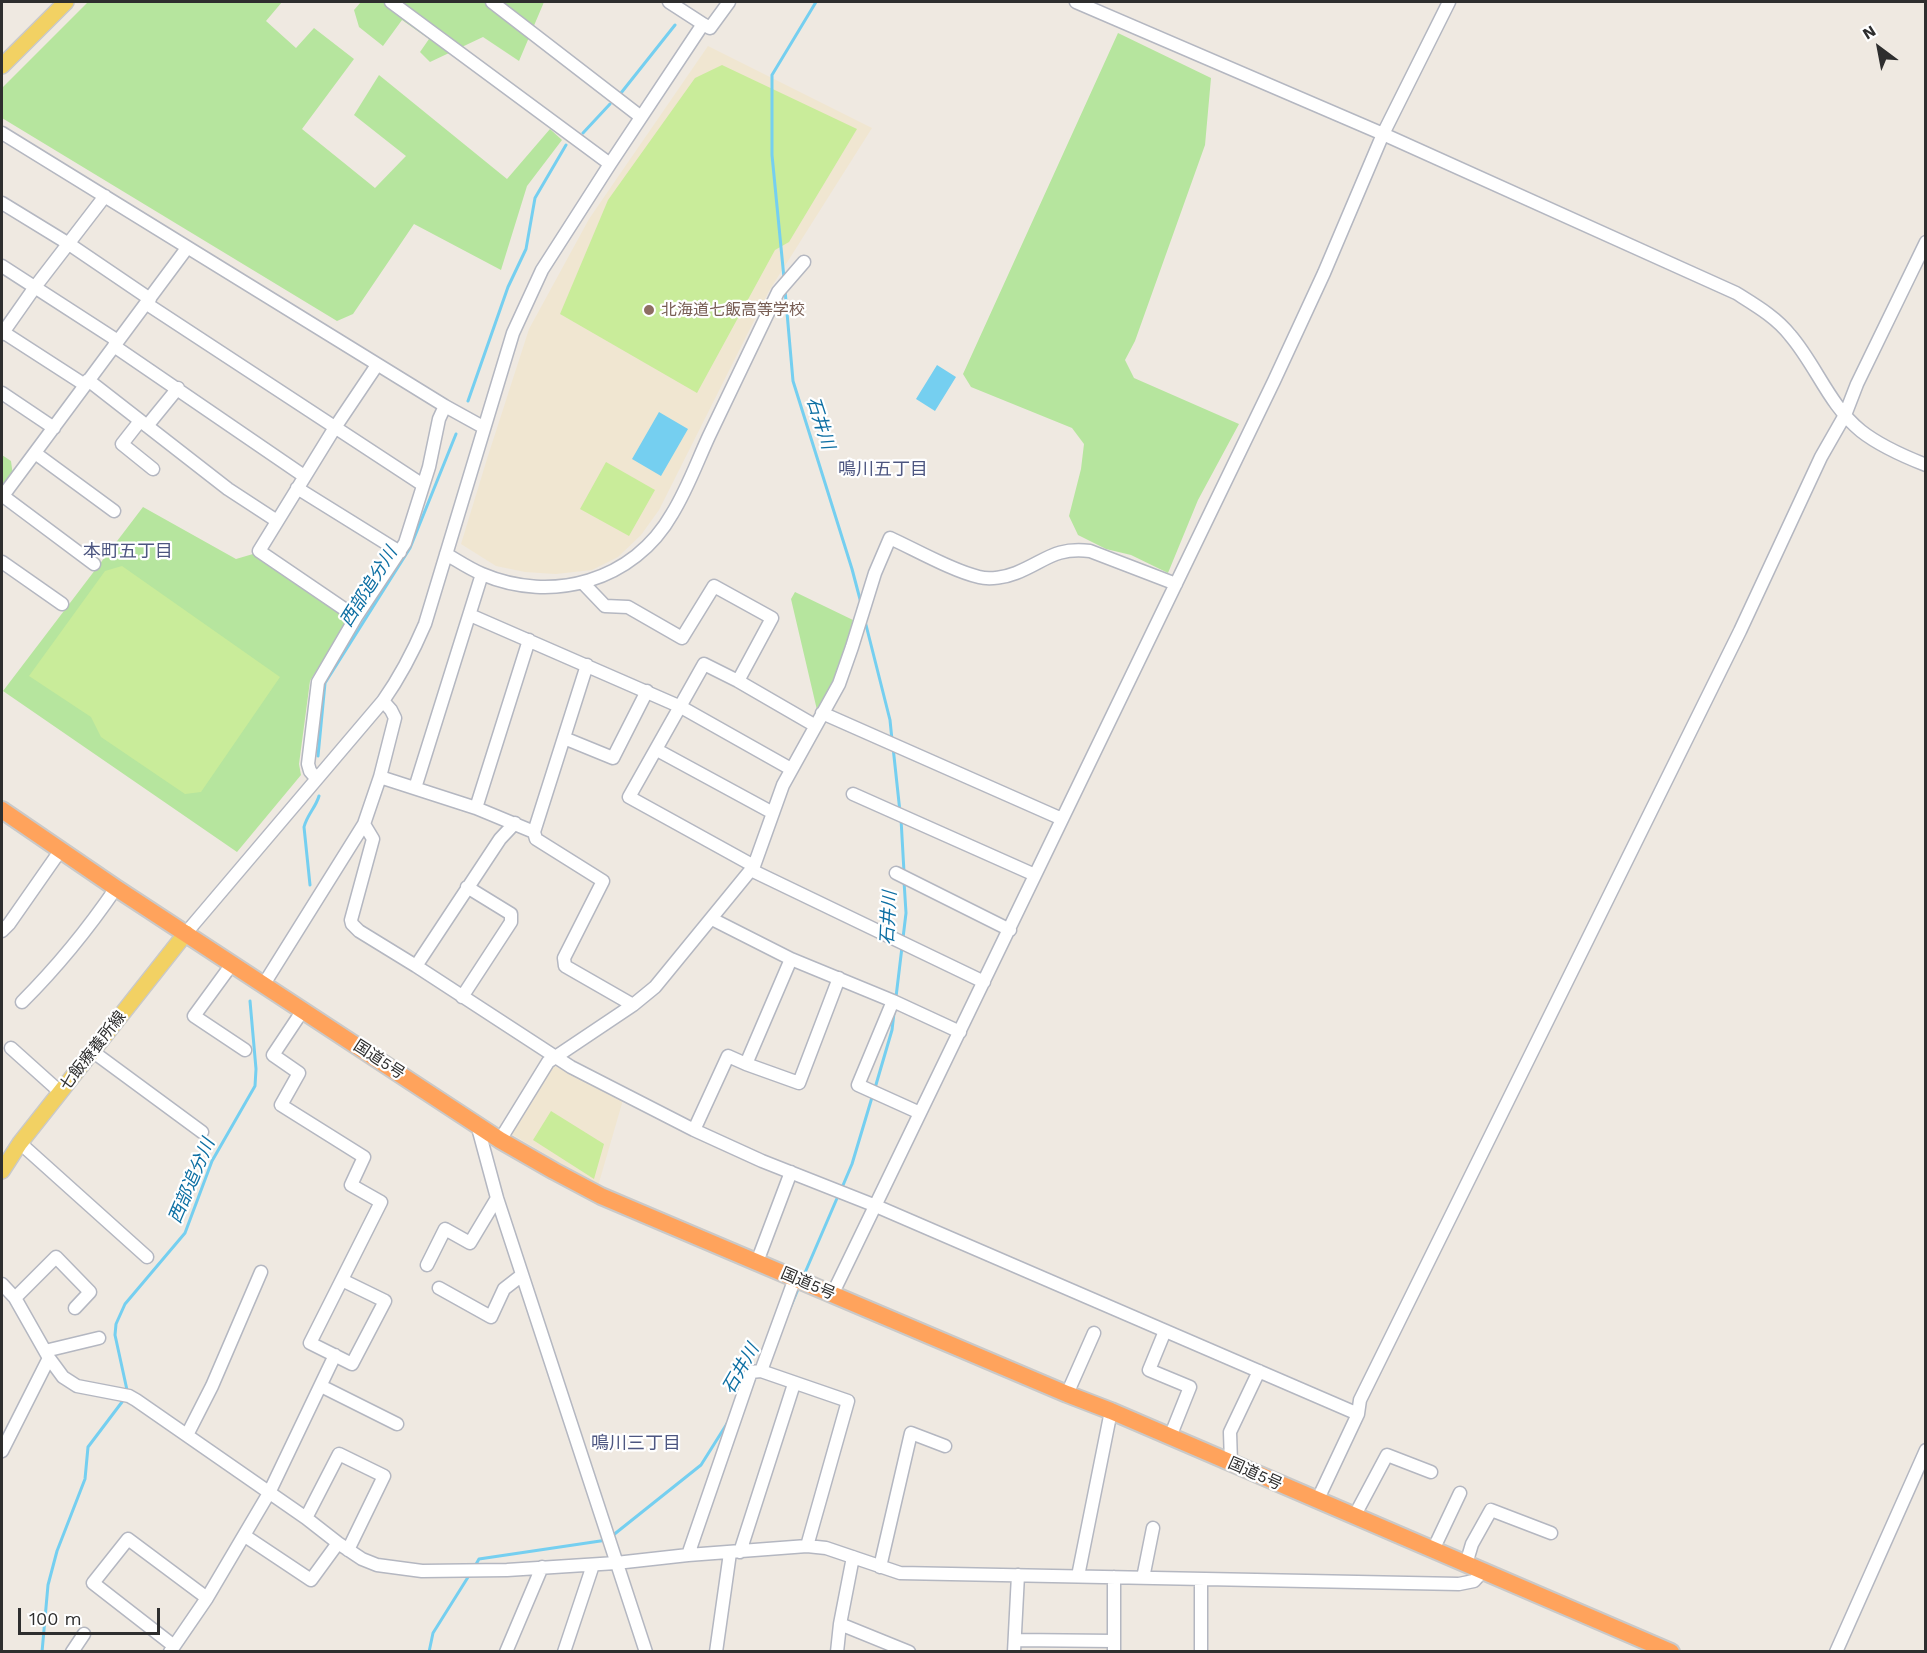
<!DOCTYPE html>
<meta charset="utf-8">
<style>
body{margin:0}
#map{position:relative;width:1927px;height:1653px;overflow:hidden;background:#efe9e1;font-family:"Work Sans",sans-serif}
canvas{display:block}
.frame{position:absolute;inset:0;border:3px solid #2e2e2e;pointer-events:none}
.north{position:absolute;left:1849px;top:18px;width:60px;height:60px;-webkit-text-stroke:4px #fff;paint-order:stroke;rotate:328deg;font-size:16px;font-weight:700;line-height:24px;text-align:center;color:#2e2e2e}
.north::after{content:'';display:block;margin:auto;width:21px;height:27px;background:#2e2e2e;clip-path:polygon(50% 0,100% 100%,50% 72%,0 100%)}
.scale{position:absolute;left:18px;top:1608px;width:142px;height:27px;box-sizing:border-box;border:3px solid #2e2e2e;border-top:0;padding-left:8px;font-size:18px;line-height:21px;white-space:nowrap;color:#2e2e2e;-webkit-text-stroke:4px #fff;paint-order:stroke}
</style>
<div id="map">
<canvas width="1927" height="1653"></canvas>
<div class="frame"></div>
<div class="north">N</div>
<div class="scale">100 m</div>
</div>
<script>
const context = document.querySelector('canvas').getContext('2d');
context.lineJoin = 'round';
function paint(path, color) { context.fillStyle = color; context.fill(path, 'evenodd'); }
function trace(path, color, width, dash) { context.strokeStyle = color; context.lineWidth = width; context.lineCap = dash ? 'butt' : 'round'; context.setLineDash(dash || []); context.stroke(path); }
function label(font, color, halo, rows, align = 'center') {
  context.font = font + ' "Work Sans","Noto Sans JP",sans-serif'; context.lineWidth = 4.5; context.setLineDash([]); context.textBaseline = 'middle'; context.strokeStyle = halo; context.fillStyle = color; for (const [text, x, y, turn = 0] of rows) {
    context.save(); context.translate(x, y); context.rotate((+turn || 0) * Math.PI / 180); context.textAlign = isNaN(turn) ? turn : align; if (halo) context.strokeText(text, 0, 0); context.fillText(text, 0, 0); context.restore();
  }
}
paint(new Path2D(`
 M 708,46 L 872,128 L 769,291 L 659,510 L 641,535 L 618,557 L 592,570 L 556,574 L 525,572 L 496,566 L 461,544 L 487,459 L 529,329 L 589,219 Z
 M 551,1064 L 623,1100 L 598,1186 L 510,1133 Z`), '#f0e6d1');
paint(new Path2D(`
 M 88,2 L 282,2 L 266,21 L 296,48 L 314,28 L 354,59 L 302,129 L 375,188 L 406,156 L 354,115 L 379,75 L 507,179 L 550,129 L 562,140 L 527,186 L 501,270 L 414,224 L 353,314 L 337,321 L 2,118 L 2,88 Z
 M 361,2 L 544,2 L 519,61 L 483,37 L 430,62 L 420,52 L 429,39 L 402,20 L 383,46 L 359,27 L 354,10 Z
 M 1118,33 L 1211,78 L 1205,145 L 1135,341 L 1125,360 L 1134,378 L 1239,424 L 1198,500 L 1168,573 L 1131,555 L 1106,549 L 1078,535 L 1069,516 L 1081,469 L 1084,444 L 1072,428 L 971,387 L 963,374 Z
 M 2,455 L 11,461 L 13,476 L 2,490 Z
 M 143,507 L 236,559 L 253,554 L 350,617 L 310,681 L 299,764 L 301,775 L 237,852 L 3,691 Z
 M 795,592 L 853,620 L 836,679 L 817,710 L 791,599 Z`), '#b6e59e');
paint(new Path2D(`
 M 722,65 L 857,129 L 789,242 L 775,250 L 697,393 L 560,314 L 608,200 L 695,78 Z
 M 606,462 L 655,490 L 629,536 L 580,509 Z
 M 122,566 L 280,677 L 201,792 L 185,794 L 101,737 L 91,717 L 29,676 L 105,571 Z
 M 551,1111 L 604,1144 L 594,1179 L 533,1140 Z`), '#c9ec9a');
paint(new Path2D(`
 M 937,365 L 956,377 L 935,411 L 916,399 Z
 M 659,412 L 688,429 L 661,476 L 632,459 Z`), '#75cff0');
trace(new Path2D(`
 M 621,93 L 675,25
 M 583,133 L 610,104
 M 784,278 L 772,155 L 772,75 L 816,2
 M 785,290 L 793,381 L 852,569 L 861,603
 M 468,401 L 508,287 L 526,249 L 535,198 L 566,145
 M 865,621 L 890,720 L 892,740
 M 893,747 L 900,812
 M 318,756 L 325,683 L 410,548 L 456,434
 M 901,819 L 904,872
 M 310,885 L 304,827 C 307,815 316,807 319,796
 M 903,938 L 906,913 L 904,881
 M 896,997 L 902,947
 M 875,1088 L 892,1030 L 894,1013
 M 841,1190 L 852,1164 L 873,1094
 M 804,1275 L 838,1196
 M 790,1308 L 799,1287
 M 127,1390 L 115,1335 L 116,1324 L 125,1304 L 185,1233 L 212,1161 L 255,1086 L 256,1069 L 250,1001
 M 612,1536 L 701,1465 L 728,1422
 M 475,1566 L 479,1559 L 607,1540
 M 42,1652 L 48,1585 L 57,1551 L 85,1479 L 88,1447 L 122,1402
 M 429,1652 L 433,1633 L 470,1574`), '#75cff0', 3);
const minor = new Path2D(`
 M 391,2 L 610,164
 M 492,2 L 641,117
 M 669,2 L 703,24
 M 1076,2 L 1383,134 L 1736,293 C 1755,305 1776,317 1790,335 C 1816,365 1829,405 1861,431 C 1880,446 1903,456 1926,465
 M 2,133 L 445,406 L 483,427
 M 2,203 L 69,244 L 150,299
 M 2,266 L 118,341
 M 147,304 L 423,485
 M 3,332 L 85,385
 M 2,334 L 35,287 L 105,196
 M 114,346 L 304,476
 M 377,365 L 334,429 L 259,551 L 356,617 L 405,543 L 429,467 L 439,419 L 445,406
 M 88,380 L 228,489 L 277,521
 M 2,393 L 54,428
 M 140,421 L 122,444 L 153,469
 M 147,426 L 178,388
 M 35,453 L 114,511
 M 297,488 L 400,552
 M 3,496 L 94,564
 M 2,497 L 187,248
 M 446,554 C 458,561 470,569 482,574 C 552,604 634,581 672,514 C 687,490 697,462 709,436 C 732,388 755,340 778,292 L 804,262
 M 2,562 L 62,604
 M 583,583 L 605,606 L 628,607 L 682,638 L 714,586 L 772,618 L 738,681
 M 470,615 L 681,707 L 791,769
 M 822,713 L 1062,819
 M 564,738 L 613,758 L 647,691
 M 657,750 L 773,813
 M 380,777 L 476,808 L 534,832 L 536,839 L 603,881 L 564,958 L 565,966 L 633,1005
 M 316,778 L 310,771 L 308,764 L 318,682 L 356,617
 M 415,788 L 482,574
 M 853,794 L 1035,875
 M 476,808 L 529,640
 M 364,824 L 373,839 L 351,920 L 352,924 L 359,931 L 416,966 L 571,1067 L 694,1130 L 762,1161 L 876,1206 L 1358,1414
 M 534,832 L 587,665
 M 754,866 L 629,797 L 704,664 L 738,681 L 814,725
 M 751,870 L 984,982
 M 896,873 L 1010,930
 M 712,919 L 791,959 L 893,1001 L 960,1032
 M 2,931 L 9,924 L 60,851
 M 186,933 L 383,701 C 400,677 413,652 425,624 L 513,333 L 542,270 L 610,164 L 703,24 L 710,28 L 729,2
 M 232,964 L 194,1016 L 245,1050
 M 416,966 L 500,839 L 515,823
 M 264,984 L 364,824 L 380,777 L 395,718 L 391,710 L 383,701
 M 462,997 L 511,922 L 511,914 L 467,887
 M 893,1001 L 858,1085 L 920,1113
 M 22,1002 C 57,967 88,929 116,888
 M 303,1010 L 273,1055 L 299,1073 L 281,1105 L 364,1157 L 351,1185 L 381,1202 L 310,1343 L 352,1364 L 385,1301 L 342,1280
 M 11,1048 L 60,1092
 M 92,1051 L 202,1132
 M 746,1064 L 799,1083 L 839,978
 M 477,1124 L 497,1198 L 646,1652
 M 694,1130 L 728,1056 L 746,1064 L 791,959
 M 500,1140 L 548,1062 L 633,1005 L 655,987 L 754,866 L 783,785 L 839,684 L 852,647 L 875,573 L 890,538 C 916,550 953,571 979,577 C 990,580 1006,577 1016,573 C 1046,561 1054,547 1090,551 L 1176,584
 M 20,1143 L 147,1257
 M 757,1262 L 791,1172
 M 427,1265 L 445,1229 L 470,1243 L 497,1198
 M 2,1284 L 15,1298 L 49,1358 L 63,1377 L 77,1386 L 129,1396 L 136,1400 L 306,1518 L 338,1543 L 362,1559 L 377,1565 L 422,1571 L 507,1570 L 616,1563 L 688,1555 L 807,1546 L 826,1548 L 900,1573 L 1459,1584 L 1474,1581 L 1483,1571
 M 439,1288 L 491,1317 L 504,1289 L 522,1275
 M 832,1295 L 1274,381 L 1324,273 L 1383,134 L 1449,2
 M 15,1298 L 56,1257 L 90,1292 L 75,1308
 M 1165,1331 L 1149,1370 L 1190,1387 L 1170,1437
 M 45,1351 L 99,1338
 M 761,1371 L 848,1401 L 807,1546
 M 321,1386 L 397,1424
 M 1067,1394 L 1094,1333
 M 187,1435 L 212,1386 L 261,1272
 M 2,1451 L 49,1358
 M 1231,1463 L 1230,1432 L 1259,1371
 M 1317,1501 L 1358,1414 L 1360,1400 L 1740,631 L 1821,457 L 1845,415 L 1857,384 L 1926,242
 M 1355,1515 L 1387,1455 L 1431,1472
 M 306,1518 L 339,1454 L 384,1476 L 348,1550
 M 245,1536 L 311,1580 L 338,1543
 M 1433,1550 L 1460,1493
 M 740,1552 L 794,1384
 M 688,1555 L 751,1372 L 761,1371 L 795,1278
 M 1466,1564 L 1472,1544 L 1491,1510 L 1551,1533
 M 880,1567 L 911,1433 L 945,1446
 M 1078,1576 L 1111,1411
 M 1143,1578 L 1153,1528
 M 840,1624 L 909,1652
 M 1015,1640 L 1114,1641
 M 174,1646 L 93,1583 L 128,1539 L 207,1598
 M 72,1652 L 84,1634
 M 170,1652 L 207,1598 L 269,1493 L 335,1355
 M 506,1652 L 542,1567
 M 564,1652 L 593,1565
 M 716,1652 L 730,1553
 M 837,1652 L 840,1624 L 853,1557
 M 1014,1652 L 1018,1575
 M 1114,1652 L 1114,1577
 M 1201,1652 L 1201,1579
 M 1836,1652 L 1926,1450`);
const major = new Path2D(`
 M 2,66 L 66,2
 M 2,1171 L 20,1143 L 186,933`);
const highway = new Path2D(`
 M 2,810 L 116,888 L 500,1140 L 554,1171 L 601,1196 L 1067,1394 L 1111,1411 L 1671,1652`);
trace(minor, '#b4b7c1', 15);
trace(major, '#c9c9c9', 18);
trace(highway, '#c9c9c9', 20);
trace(minor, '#fff', 12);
trace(major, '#f2d163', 15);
trace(highway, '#ffa35c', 16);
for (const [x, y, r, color] of [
 [649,310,6,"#8d6e63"]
]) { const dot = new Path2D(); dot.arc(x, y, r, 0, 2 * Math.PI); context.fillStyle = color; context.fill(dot); trace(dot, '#fff', 2); }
label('16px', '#785e54', '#fff', [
 ["北海道七飯高等学校",661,310]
], 'left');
label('16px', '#2e2e2e', '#fff', [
 ["七飯療養所線",93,1051,-52],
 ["国道5号",379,1060,33],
 ["国道5号",808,1284,23],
 ["国道5号",1255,1474,24]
]);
label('italic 18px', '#0d6fa3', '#fff', [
 ["石井川",820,423,72],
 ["西部追分川",369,587,-58],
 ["石井川",889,918,-87],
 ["西部追分川",192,1181,-67],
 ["石井川",741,1369,-60]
]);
label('18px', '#4d5680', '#fff', [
 ["鳴川五丁目",883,470],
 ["本町五丁目",128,552],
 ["鳴川三丁目",636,1444]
]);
</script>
